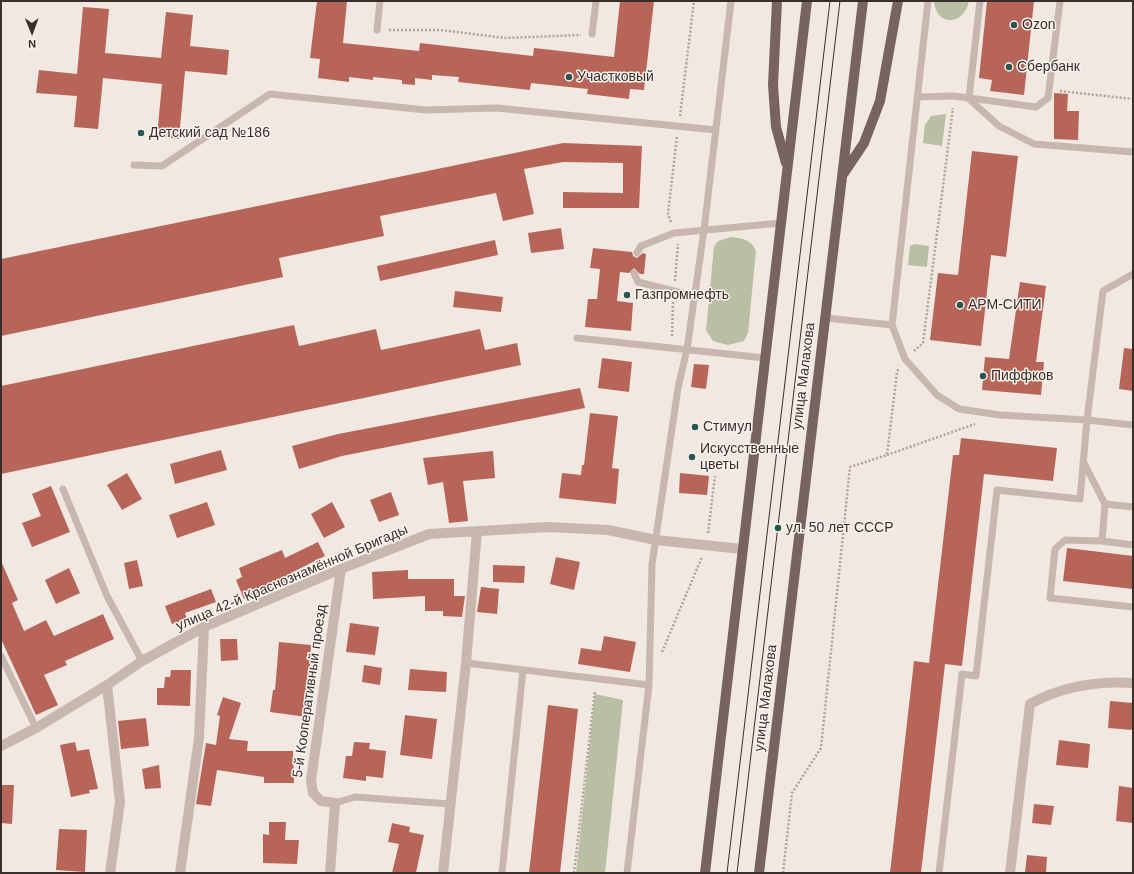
<!DOCTYPE html>
<meta charset="utf-8">
<style>
body{margin:0}
#map{position:relative;width:1134px;height:874px;overflow:hidden;background:#f1e8e2;font-family:Helvetica,sans-serif}
canvas{display:block}
.frame{position:absolute;inset:0;border:2px solid #382e2c;pointer-events:none}
.north{position:absolute;left:12px;top:12px;width:40px;height:40px;-webkit-text-stroke:3px #f9f3ee;paint-order:stroke;rotate:179deg;font-size:11px;font-weight:700;line-height:16px;text-align:center;color:#382e2c}
.north::after{content:'';display:block;margin:auto;width:14px;height:18px;background:#382e2c;clip-path:polygon(50% 0,100% 100%,50% 72%,0 100%)}
</style>
<div id="map">
<canvas width="1134" height="874"></canvas>
<div class="frame"></div>
<div class="north">N</div>
</div>
<script>
const context = document.querySelector('canvas').getContext('2d');
context.lineJoin = 'round';
function paint(path, color) { context.fillStyle = color; context.fill(path, 'evenodd'); }
function trace(path, color, width, dash) { context.strokeStyle = color; context.lineWidth = width; context.lineCap = dash ? 'butt' : 'round'; context.setLineDash(dash || []); context.stroke(path); }
function label(font, color, halo, rows, align = 'center') {
  context.font = font + ' Helvetica,sans-serif'; context.lineWidth = 3; context.setLineDash([]); context.textBaseline = 'middle'; context.strokeStyle = halo; context.fillStyle = color; for (const [text, x, y, turn = 0] of rows) {
    context.save(); context.translate(x, y); context.rotate((+turn || 0) * Math.PI / 180); context.textAlign = isNaN(turn) ? turn : align; if (halo) context.strokeText(text, 0, 0); context.fillText(text, 0, 0); context.restore();
  }
}
paint(new Path2D(`
 M 934,1 L 969,1 C 964,26 936,27 934,1 Z
 M 946,114 L 942,146 L 923,143 L 925,125 L 931,116 Z
 M 731,237 C 742,238 751,239 756,251 L 748,333 L 744,341 L 728,345 L 713,341 L 706,330 L 714,247 L 718,241 Z
 M 914,244 L 929,246 L 927,267 L 908,265 L 910,246 Z
 M 595,694 L 623,700 L 605,873 L 576,873 Z`), '#b9bfa3');
paint(new Path2D(`
 M 317,1 L 347,1 L 343,43 L 419,51 L 420,43 L 533,56 L 534,48 L 614,57 L 620,1 L 654,1 L 644,90 L 630,89 L 629,99 L 587,94 L 588,89 L 531,83 L 530,90 L 458,82 L 459,77 L 432,75 L 432,80 L 415,78 L 415,85 L 402,84 L 402,80 L 373,77 L 373,80 L 349,77 L 349,82 L 318,78 L 320,59 L 310,58 Z
 M 987,1 L 1034,1 L 1024,95 L 990,91 L 992,80 L 979,78 Z
 M 83,7 L 109,9 L 105,53 L 161,58 L 166,12 L 193,15 L 190,46 L 229,50 L 227,75 L 185,71 L 179,139 L 157,136 L 162,84 L 103,78 L 98,129 L 74,127 L 77,96 L 36,93 L 39,70 L 77,74 Z
 M 1054,93 L 1068,94 L 1067,111 L 1079,111 L 1078,140 L 1054,139 Z
 M 563,143 L 642,146 L 639,208 L 563,208 L 563,192 L 623,193 L 623,163 L 563,162 L 524,169 L 534,214 L 503,221 L 496,193 L 380,216 L 384,236 L 279,258 L 283,277 L 1,336 L 1,259 Z
 M 972,151 L 1018,156 L 1006,257 L 991,255 L 981,346 L 930,340 L 938,273 L 958,275 Z
 M 561,228 L 564,249 L 531,253 L 528,233 Z
 M 495,240 L 498,255 L 380,281 L 377,266 Z
 M 593,248 L 632,252 L 633,256 L 637,258 L 643,253 L 646,254 L 644,274 L 640,274 L 634,268 L 629,273 L 620,272 L 617,301 L 633,303 L 631,331 L 585,327 L 588,299 L 597,299 L 600,269 L 590,268 Z
 M 1020,282 L 1046,286 L 1036,362 L 1044,362 L 1041,395 L 982,390 L 985,357 L 1009,359 Z
 M 455,291 L 503,297 L 501,312 L 453,307 Z
 M 294,325 L 299,346 L 376,329 L 381,350 L 480,329 L 485,350 L 517,343 L 521,365 L 1,474 L 1,386 Z
 M 1124,348 L 1133,349 L 1133,391 L 1119,389 Z
 M 602,358 L 632,362 L 629,392 L 598,388 Z
 M 694,364 L 709,365 L 706,389 L 691,387 Z
 M 580,388 L 585,408 L 342,456 L 299,469 L 292,446 L 338,434 Z
 M 590,413 L 618,416 L 612,468 L 619,469 L 616,504 L 559,498 L 562,473 L 581,475 L 582,465 L 584,465 Z
 M 961,438 L 1057,448 L 1053,481 L 984,474 L 962,666 L 945,664 L 921,873 L 890,873 L 914,661 L 929,663 L 953,455 L 959,455 Z
 M 221,450 L 227,470 L 175,484 L 170,464 Z
 M 493,451 L 495,478 L 463,481 L 468,521 L 449,523 L 443,482 L 428,485 L 423,458 Z
 M 127,473 L 142,499 L 122,510 L 107,485 Z
 M 680,473 L 709,476 L 707,495 L 679,493 Z
 M 51,486 L 70,532 L 32,547 L 22,523 L 41,516 L 32,494 Z
 M 391,492 L 399,515 L 379,522 L 370,500 Z
 M 207,502 L 215,525 L 177,538 L 169,515 Z
 M 332,502 L 345,527 L 324,538 L 311,514 Z
 M 318,542 L 325,556 L 291,573 L 293,579 L 244,599 L 236,580 L 242,577 L 239,568 L 282,550 L 285,558 Z
 M 1067,548 L 1133,556 L 1133,589 L 1063,581 Z
 M 556,557 L 580,562 L 574,590 L 550,584 Z
 M 137,560 L 143,586 L 129,589 L 124,563 Z
 M 1,561 L 18,600 L 12,603 L 24,631 L 46,620 L 54,636 L 103,614 L 114,639 L 65,661 L 67,665 L 44,675 L 58,705 L 36,715 L 1,639 Z
 M 493,565 L 525,566 L 524,583 L 493,582 Z
 M 69,568 L 80,593 L 56,604 L 45,580 Z
 M 408,570 L 408,579 L 454,579 L 454,596 L 465,596 L 462,617 L 443,616 L 443,611 L 425,611 L 425,596 L 373,599 L 372,572 Z
 M 481,587 L 499,589 L 497,614 L 477,612 Z
 M 211,589 L 216,602 L 185,613 L 187,619 L 172,624 L 165,606 Z
 M 350,623 L 379,627 L 375,655 L 346,652 Z
 M 604,636 L 636,642 L 630,672 L 578,664 L 581,648 L 601,651 Z
 M 220,639 L 237,639 L 238,660 L 221,661 Z
 M 279,642 L 311,645 L 307,717 L 270,712 L 273,690 L 275,690 Z
 M 364,665 L 382,668 L 380,685 L 362,682 Z
 M 410,669 L 447,672 L 446,692 L 408,690 Z
 M 171,670 L 191,670 L 190,706 L 157,705 L 157,688 L 164,688 L 165,677 L 170,677 Z
 M 223,697 L 241,703 L 229,739 L 248,741 L 247,751 L 293,751 L 294,783 L 264,783 L 264,777 L 217,770 L 211,806 L 196,804 L 206,743 L 216,745 L 220,716 L 217,715 Z
 M 1110,701 L 1133,703 L 1133,730 L 1108,728 Z
 M 548,705 L 578,709 L 560,873 L 529,873 Z
 M 405,715 L 437,719 L 432,759 L 400,755 Z
 M 146,718 L 149,746 L 121,749 L 118,721 Z
 M 1059,740 L 1090,744 L 1088,768 L 1056,765 Z
 M 75,742 L 77,751 L 89,749 L 98,789 L 89,790 L 90,793 L 71,797 L 60,745 Z
 M 354,742 L 370,743 L 369,749 L 386,751 L 383,778 L 366,776 L 366,781 L 343,778 L 346,756 L 352,756 Z
 M 159,765 L 161,788 L 145,789 L 142,769 Z
 M 1,785 L 14,785 L 12,824 L 1,823 Z
 M 1119,786 L 1133,788 L 1133,823 L 1116,821 Z
 M 1034,804 L 1054,806 L 1051,825 L 1032,823 Z
 M 269,822 L 286,822 L 285,840 L 299,840 L 297,864 L 263,863 L 263,834 L 269,835 Z
 M 392,823 L 410,827 L 409,832 L 424,835 L 416,873 L 392,873 L 399,844 L 388,842 Z
 M 59,829 L 87,830 L 85,872 L 56,870 Z
 M 1027,855 L 1047,857 L 1046,873 L 1025,873 Z`), '#b86559');
trace(new Path2D(`
 M 389,30 L 440,30 L 504,38 L 581,35
 M 1060,91 L 1133,99
 M 680,116 L 694,1
 M 671,222 L 668,214 L 677,136
 M 675,281 L 678,244
 M 672,336 L 673,302
 M 914,351 L 923,343 L 953,108
 M 887,455 L 975,424
 M 708,533 L 715,476
 M 662,652 L 702,557
 M 574,873 L 595,690
 M 783,873 L 792,793 L 821,748 L 850,467 L 887,455 L 897,372 L 899,368`), '#b4a199', 2.5, [2, 2]);
trace(new Path2D(`
 M 377,30 L 380,1
 M 592,34 L 596,1
 M 918,97 L 954,96 L 969,98 L 980,1
 M 969,98 L 1036,107 L 1048,98 L 1060,1
 M 969,99 L 999,126 L 1034,144 L 1133,152
 M 134,165 L 162,166 L 270,94 L 426,110 L 497,108 L 716,130
 M 637,253 L 641,246 L 674,233 L 781,223
 M 634,273 L 638,282 L 694,296
 M 1133,274 L 1103,291 L 1087,420 L 1133,425
 M 826,318 L 892,325 L 928,1
 M 892,325 L 905,359 L 937,395 L 959,409 L 1000,415 L 1087,420 L 1080,499 L 997,490 L 976,676 L 962,674 L 939,873
 M 577,338 L 765,358
 M 1083,461 L 1105,504 L 1133,507
 M 63,489 L 107,596 L 142,661
 M 1105,504 L 1102,541 L 1065,540 L 1055,549 L 1050,598 L 1133,607
 M 1102,541 L 1133,545
 M 1,656 L 36,728
 M 466,663 L 649,685 L 627,873
 M 649,685 L 652,564 L 678,388 L 687,349 L 704,230 L 731,1
 M 335,803 L 355,797 L 450,804
 M 502,873 L 523,670`), '#c8b7af', 7);
trace(new Path2D(`
 M 107,685 L 120,802 L 110,873
 M 1,746 L 36,728 L 107,685 L 142,661 L 204,627 L 341,569 L 429,534 L 548,527 L 608,530 L 656,540 L 742,549
 M 180,873 L 199,738 L 204,627
 M 330,873 L 335,803 L 321,801 L 313,793 L 311,780 L 341,569
 M 443,873 L 466,663 L 477,531
 M 1010,873 L 1030,704 C 1061,687 1097,681 1133,683`), '#c8b7af', 10);
trace(new Path2D(`
 M 777,1 L 773,85 L 776,127 L 786,163
 M 844,173 L 864,143 L 880,101 L 898,1
 M 705,873 L 807,1
 M 759,873 L 863,1`), '#78645f', 10);
trace(new Path2D(`
 M 727,873 L 830,1
 M 737,873 L 840,1`), '#382e2c', 1);
for (const [x, y, r, color] of [
 [1014,25,4,"#265552"],
 [1009,67,4,"#265552"],
 [569,77,4,"#265552"],
 [141,133,4,"#265552"],
 [627,295,4,"#265552"],
 [960,305,4,"#265552"],
 [983,376,4,"#265552"],
 [695,427,4,"#265552"],
 [692,457,4,"#265552"],
 [778,528,4,"#265552"]
]) { const dot = new Path2D(); dot.arc(x, y, r, 0, 2 * Math.PI); context.fillStyle = color; context.fill(dot); trace(dot, '#f9f3ee', 1.5); }
label('14px', '#382e2c', '#f9f3ee', [
 ["Ozon",1022,25],
 ["Сбербанк",1017,67],
 ["Участковый",577,77],
 ["Детский сад №186",149,133],
 ["Газпромнефть",635,295],
 ["АРМ-СИТИ",968,305],
 ["Пиффков",991,376],
 ["Стимул",703,427],
 ["Искусственные",700,449],
 ["цветы",700,465],
 ["ул. 50 лет СССР",786,528]
], 'left');
label('14px', '#382e2c', '#f9f3ee', [
 ["улица Малахова",804,376,-83],
 ["улица 42-й Краснознамённой Бригады",292,578,-23],
 ["5-й Кооперативный проезд",310,691,-82],
 ["улица Малахова",766,698,-83]
]);
</script>
